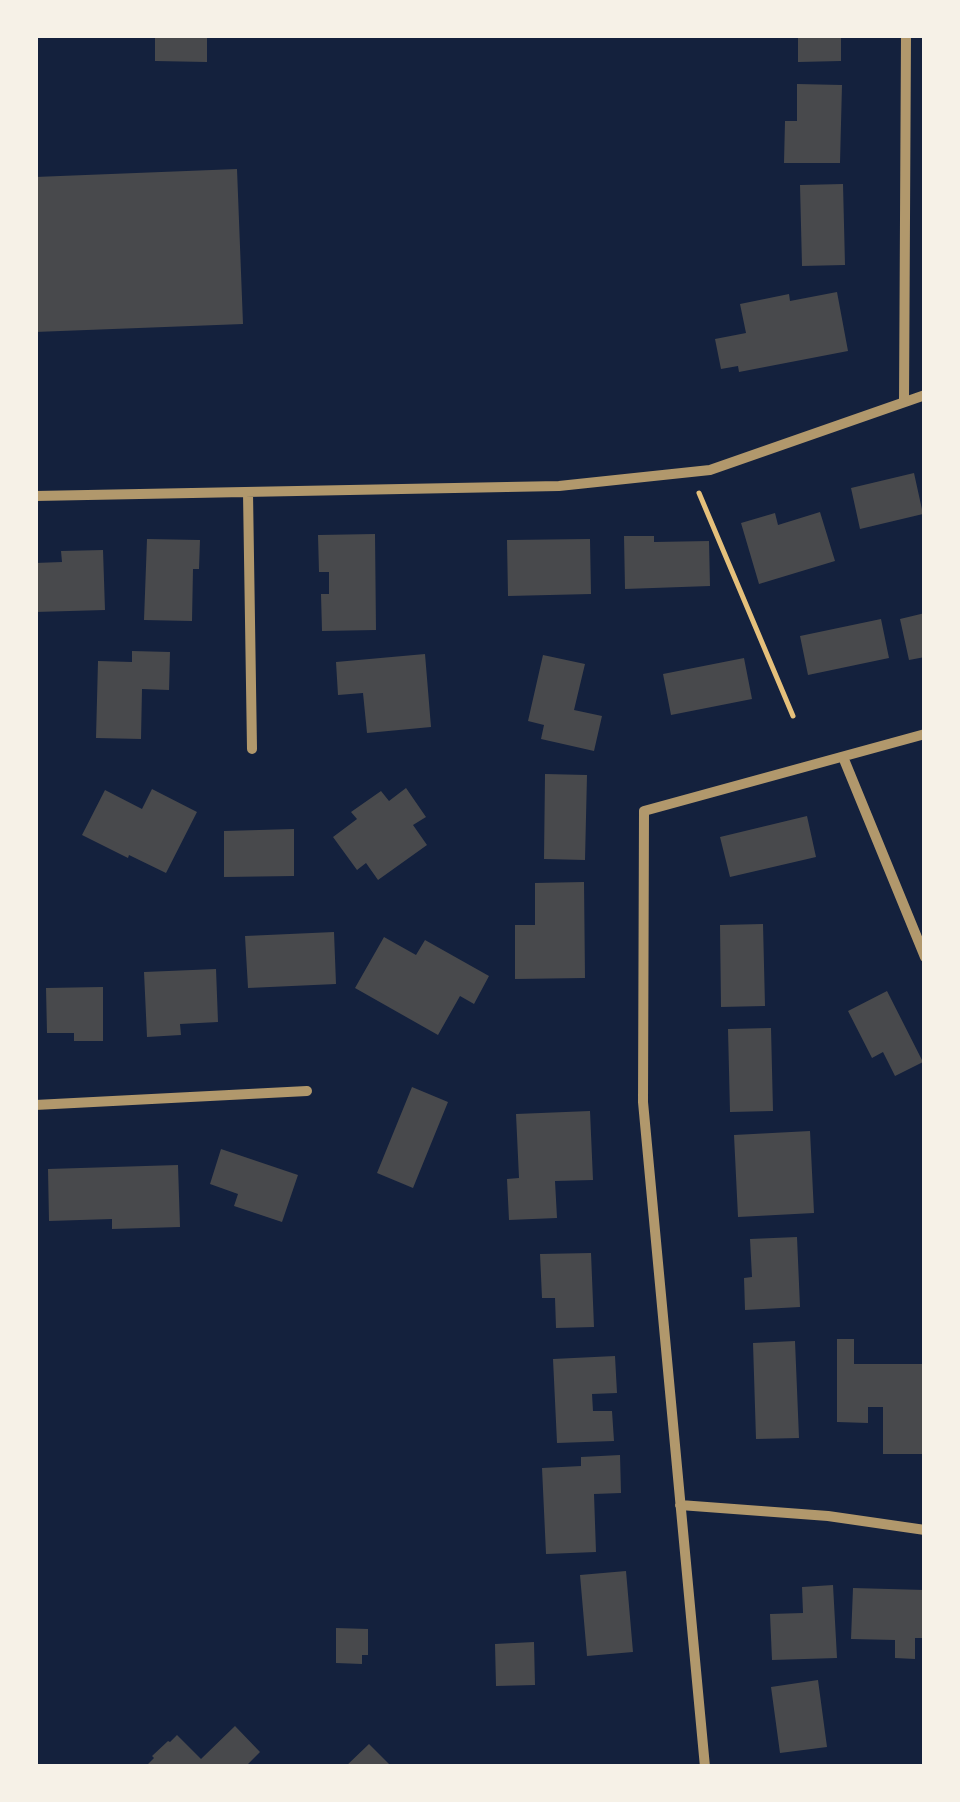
<!DOCTYPE html>
<style>
body{margin:0}
#map{position:relative;width:960px;height:1802px;overflow:hidden;background:#14213d;font-family:"Sofia Sans Condensed",sans-serif}
canvas{display:block}
.frame{position:absolute;inset:0;border:38px solid #f6f1e7;pointer-events:none}
</style>
<div id="map">
<canvas width="960" height="1802"></canvas>
<div class="frame"></div>
</div>
<script>
const context = document.querySelector('canvas').getContext('2d');
context.lineJoin = 'round';
function paint(path, color) { context.fillStyle = color; context.fill(path, 'evenodd'); }
function trace(path, color, width, dash) { context.strokeStyle = color; context.lineWidth = width; context.lineCap = dash ? 'butt' : 'round'; context.setLineDash(dash || []); context.stroke(path); }
paint(new Path2D(`
 M 155,35 L 207,35 L 207,62 L 155,61 Z
 M 798,35 L 841,35 L 841,61 L 798,62 Z
 M 797,84 L 842,85 L 840,163 L 784,163 L 785,121 L 797,121 Z
 M 237,169 L 243,324 L 35,332 L 35,177 Z
 M 843,184 L 845,265 L 802,266 L 800,185 Z
 M 837,292 L 848,351 L 739,372 L 738,366 L 721,369 L 715,339 L 746,333 L 740,304 L 789,294 L 790,301 Z
 M 914,473 L 923,514 L 860,529 L 851,488 Z
 M 820,512 L 835,561 L 759,584 L 741,523 L 775,513 L 778,525 Z
 M 375,534 L 376,630 L 322,631 L 321,594 L 329,594 L 329,572 L 319,572 L 318,535 Z
 M 624,536 L 654,536 L 654,542 L 709,541 L 710,586 L 625,589 Z
 M 147,539 L 200,540 L 199,569 L 193,569 L 192,621 L 144,620 Z
 M 590,539 L 591,594 L 508,596 L 507,540 Z
 M 103,550 L 105,610 L 35,612 L 35,563 L 62,562 L 61,551 Z
 M 925,613 L 925,657 L 909,660 L 900,619 Z
 M 881,619 L 889,658 L 808,675 L 800,636 Z
 M 132,651 L 170,652 L 169,690 L 142,689 L 141,739 L 96,738 L 98,661 L 132,662 Z
 M 425,654 L 431,727 L 367,733 L 363,693 L 338,695 L 336,662 Z
 M 543,655 L 585,664 L 574,710 L 602,716 L 594,751 L 541,739 L 544,725 L 528,721 Z
 M 744,658 L 752,699 L 671,715 L 663,674 Z
 M 545,774 L 587,775 L 585,860 L 544,859 Z
 M 406,788 L 426,817 L 413,825 L 427,845 L 378,880 L 366,863 L 357,870 L 333,837 L 357,819 L 351,812 L 381,791 L 389,801 Z
 M 152,789 L 197,812 L 166,873 L 129,855 L 128,858 L 82,835 L 105,790 L 142,809 Z
 M 807,816 L 816,857 L 730,877 L 720,837 Z
 M 294,829 L 294,876 L 224,877 L 224,831 Z
 M 584,882 L 585,978 L 515,979 L 515,925 L 535,925 L 535,883 Z
 M 763,924 L 765,1006 L 721,1007 L 720,925 Z
 M 334,932 L 336,984 L 248,988 L 245,936 Z
 M 384,937 L 416,955 L 425,940 L 489,976 L 474,1004 L 460,996 L 438,1035 L 355,988 Z
 M 216,969 L 218,1022 L 180,1024 L 181,1035 L 147,1037 L 144,972 Z
 M 103,987 L 103,1041 L 74,1041 L 74,1033 L 47,1033 L 46,988 Z
 M 887,991 L 923,1062 L 895,1076 L 883,1052 L 872,1058 L 848,1011 Z
 M 771,1028 L 773,1111 L 730,1112 L 728,1029 Z
 M 412,1087 L 448,1102 L 413,1188 L 377,1173 Z
 M 590,1111 L 593,1180 L 555,1181 L 557,1218 L 509,1220 L 507,1179 L 519,1178 L 516,1114 Z
 M 810,1131 L 814,1213 L 738,1217 L 734,1135 Z
 M 221,1149 L 298,1175 L 282,1222 L 234,1206 L 238,1194 L 210,1184 Z
 M 178,1165 L 180,1227 L 112,1229 L 112,1219 L 49,1221 L 48,1169 Z
 M 797,1237 L 800,1307 L 745,1310 L 744,1278 L 752,1277 L 750,1239 Z
 M 591,1253 L 594,1327 L 556,1328 L 555,1298 L 542,1298 L 540,1254 Z
 M 837,1339 L 854,1339 L 854,1364 L 924,1364 L 923,1454 L 883,1454 L 883,1407 L 868,1407 L 868,1423 L 837,1422 Z
 M 795,1341 L 799,1438 L 756,1439 L 753,1343 Z
 M 615,1356 L 617,1393 L 592,1394 L 593,1411 L 612,1411 L 614,1441 L 557,1443 L 553,1359 Z
 M 620,1455 L 621,1493 L 594,1494 L 596,1552 L 546,1554 L 542,1468 L 581,1466 L 581,1457 Z
 M 626,1571 L 633,1652 L 587,1656 L 580,1575 Z
 M 833,1585 L 837,1658 L 772,1660 L 770,1614 L 803,1613 L 802,1587 Z
 M 853,1588 L 925,1590 L 925,1638 L 915,1638 L 915,1659 L 895,1658 L 895,1640 L 851,1639 Z
 M 336,1628 L 368,1629 L 368,1655 L 362,1655 L 362,1664 L 336,1663 Z
 M 534,1642 L 535,1685 L 496,1686 L 495,1644 Z
 M 818,1680 L 827,1747 L 780,1753 L 771,1687 Z
 M 235,1726 L 260,1752 L 245,1767 L 145,1767 L 154,1758 L 152,1756 L 168,1741 L 170,1742 L 177,1735 L 201,1759 Z
 M 369,1744 L 392,1767 L 345,1767 Z`), '#48494c');
trace(new Path2D(`
 M 699,493 L 793,716`), '#e5c07b', 5);
trace(new Path2D(`
 M 904,402 L 906,35
 M 248,493 L 252,749
 M 35,496 L 559,486 L 710,470 L 925,395
 M 843,757 L 925,957
 M 35,1105 L 307,1091
 M 680,1505 L 828,1516 L 925,1530
 M 705,1767 L 643,1102 L 644,811 L 925,734`), '#b1986c', 10);
</script>
